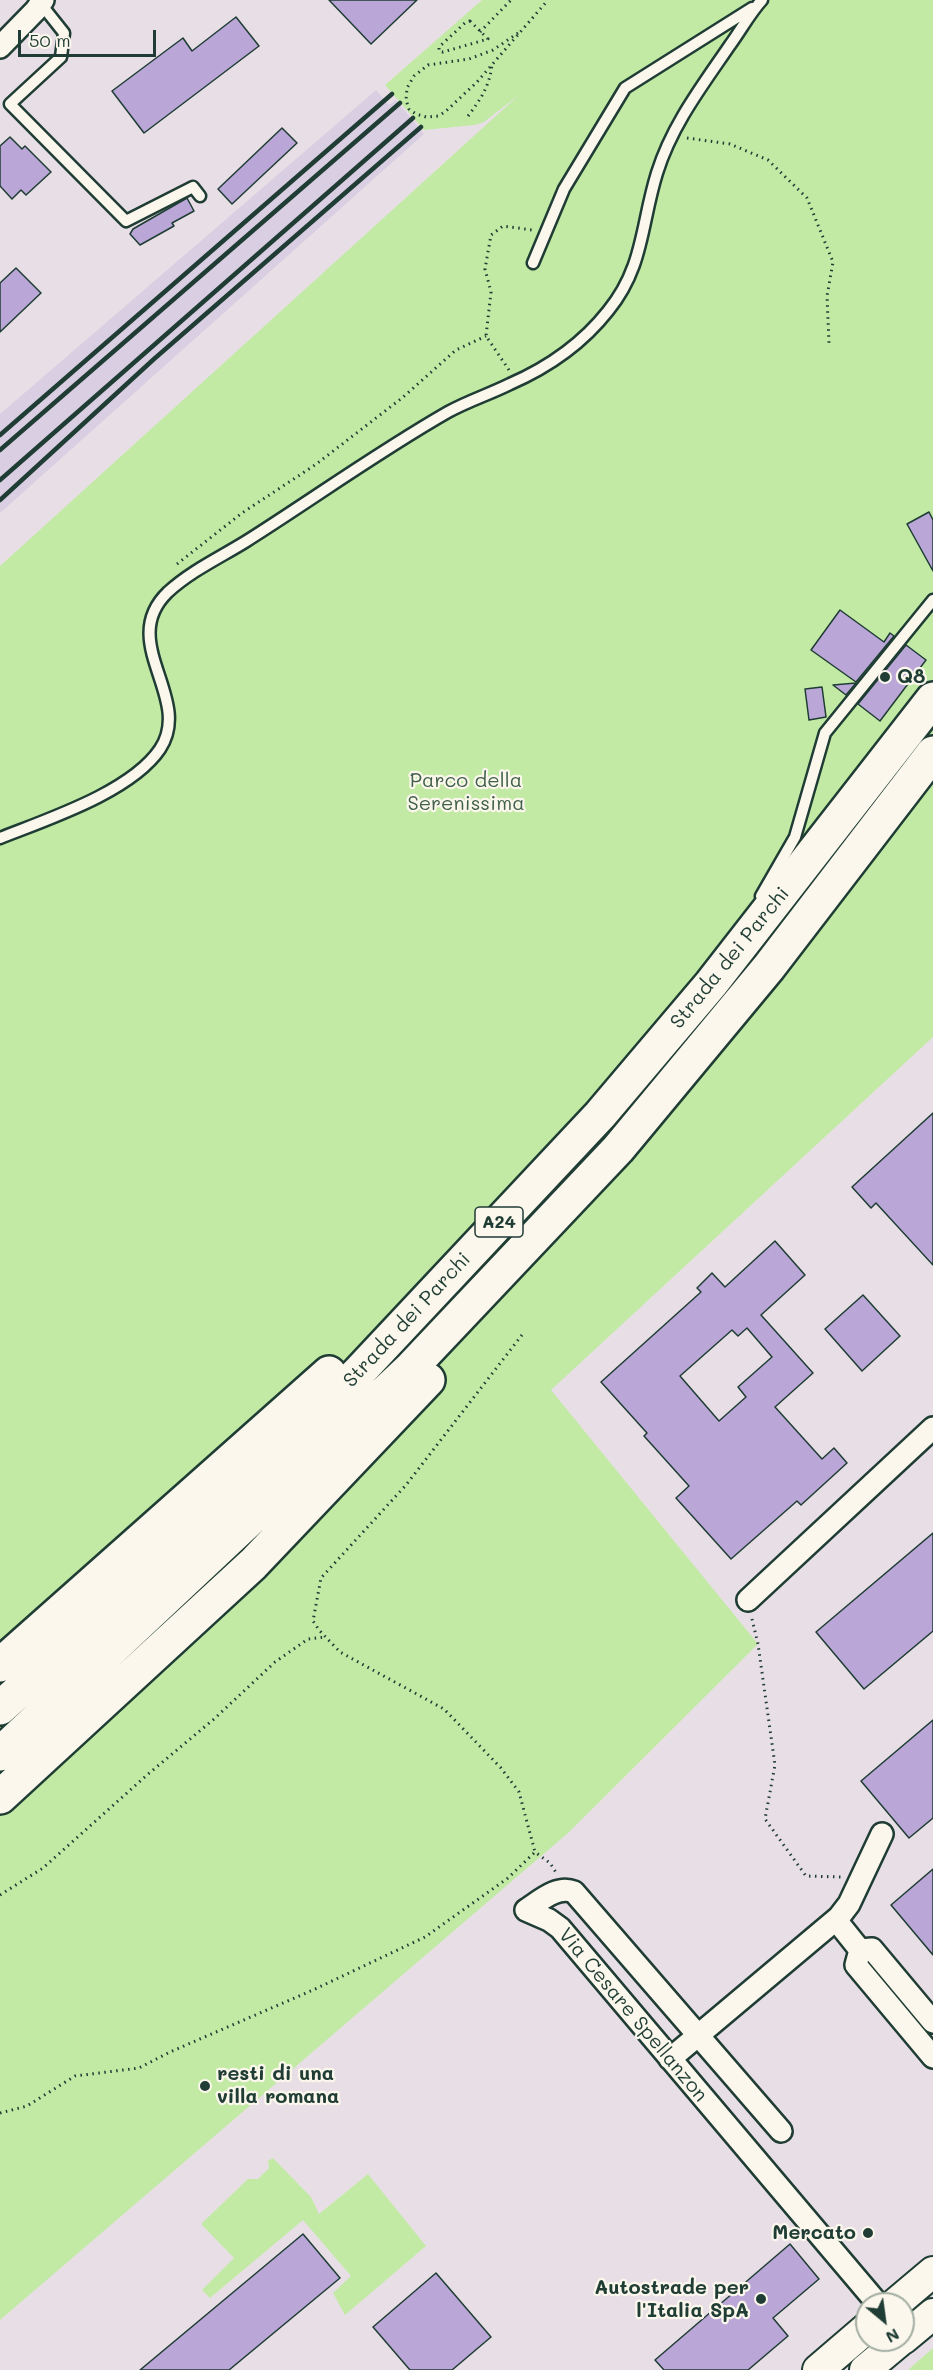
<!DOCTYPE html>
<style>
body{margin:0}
#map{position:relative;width:933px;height:2370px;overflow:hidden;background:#e8dfe6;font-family:Mali,sans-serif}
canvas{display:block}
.north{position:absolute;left:855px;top:2292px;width:60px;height:60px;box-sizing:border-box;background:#fbf7ec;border:2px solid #a3ada2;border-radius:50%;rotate:151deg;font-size:16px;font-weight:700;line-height:24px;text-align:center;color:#1f3d34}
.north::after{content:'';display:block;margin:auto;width:21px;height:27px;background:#1f3d34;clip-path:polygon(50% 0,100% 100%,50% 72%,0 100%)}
.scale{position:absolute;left:18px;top:30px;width:138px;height:27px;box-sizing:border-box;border:3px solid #1f3d34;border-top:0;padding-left:8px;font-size:18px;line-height:21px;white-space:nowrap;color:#1f3d34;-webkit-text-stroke:4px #fbf7ec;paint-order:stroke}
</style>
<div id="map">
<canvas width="933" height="2370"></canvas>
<div class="north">N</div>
<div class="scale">50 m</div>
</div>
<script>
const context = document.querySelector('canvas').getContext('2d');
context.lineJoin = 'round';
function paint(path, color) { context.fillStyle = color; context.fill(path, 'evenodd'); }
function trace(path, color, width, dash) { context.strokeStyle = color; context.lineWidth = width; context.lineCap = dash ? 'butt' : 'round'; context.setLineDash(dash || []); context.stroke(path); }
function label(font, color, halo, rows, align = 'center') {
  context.font = font + ' Mali,sans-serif'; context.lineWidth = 4.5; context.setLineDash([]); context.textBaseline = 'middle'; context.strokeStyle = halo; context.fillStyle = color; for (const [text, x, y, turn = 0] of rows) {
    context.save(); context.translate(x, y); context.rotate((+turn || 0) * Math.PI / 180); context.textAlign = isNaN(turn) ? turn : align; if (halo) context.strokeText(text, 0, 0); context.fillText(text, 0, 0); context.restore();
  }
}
paint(new Path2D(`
 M 376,90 L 389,105 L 396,100 L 424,134 L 0,513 L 0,414 Z`), '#dacee2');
paint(new Path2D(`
 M 482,0 L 933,0 L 933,1037 L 551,1390 L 758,1644 L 568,1833 L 0,2320 L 0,566 L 519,95 L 484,122 L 475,125 L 424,130 L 385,85 Z
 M 273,2158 L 311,2197 L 319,2214 L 368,2174 L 426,2246 L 345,2315 L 333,2293 L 351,2276 L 303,2220 L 210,2298 L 202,2290 L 234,2258 L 201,2224 L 248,2179 L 258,2179 L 269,2168 L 268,2161 Z
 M 933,2348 L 933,2370 L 908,2370 Z`), '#c3eaa5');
const building = new Path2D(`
 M 329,0 L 417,0 L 371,44 Z
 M 236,17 L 259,46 L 144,133 L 112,91 L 183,38 L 192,51 Z
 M 282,128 L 297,143 L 232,204 L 218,189 Z
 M 10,137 L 22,149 L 25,146 L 51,172 L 26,195 L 21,190 L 12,199 L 0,186 L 0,146 Z
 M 187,198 L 194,211 L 172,223 L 174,226 L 140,245 L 130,234 L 133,229 Z
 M 16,268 L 41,293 L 0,332 L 0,283 Z
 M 929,512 L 933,520 L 933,571 L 907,524 Z
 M 840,610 L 884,642 L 890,633 L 894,636 L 856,682 L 811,650 Z
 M 906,645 L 926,660 L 880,721 L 858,704 Z
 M 856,683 L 846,695 L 833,685 Z
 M 822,687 L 826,717 L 809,720 L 805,689 Z
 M 933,1113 L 933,1265 L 876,1203 L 871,1208 L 852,1187 Z
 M 775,1241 L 805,1275 L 761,1315 L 813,1373 L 775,1407 L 822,1459 L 834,1448 L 847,1463 L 801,1505 L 797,1501 L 731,1559 L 676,1498 L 689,1486 L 644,1436 L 647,1433 L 601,1382 L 701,1292 L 697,1288 L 712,1273 L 725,1287 ZM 747,1328 L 772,1357 L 738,1387 L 746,1397 L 719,1421 L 680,1376 L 732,1330 L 738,1336 Z
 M 863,1295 L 900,1336 L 862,1371 L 825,1329 Z
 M 933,1533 L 933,1631 L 864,1689 L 816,1632 Z
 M 933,1720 L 933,1818 L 909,1838 L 861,1781 Z
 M 933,1869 L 933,1955 L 891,1905 Z
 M 303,2234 L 340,2278 L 229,2370 L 140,2370 Z
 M 790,2244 L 819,2279 L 773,2318 L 788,2336 L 748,2370 L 664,2370 L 655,2360 Z
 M 436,2273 L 491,2337 L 452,2370 L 410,2370 L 373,2327 Z`);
paint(building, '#baa7d7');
trace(building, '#1f3d34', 1.5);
const lane = new Path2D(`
 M 41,4 L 64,33 L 61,57 L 10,104 L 126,221 L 193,187 L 200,196
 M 533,263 L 564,189 L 625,88 L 752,8
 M 0,838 C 48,819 131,792 160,749 C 194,698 116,642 168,592 C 191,571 219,558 245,542 C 313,499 378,452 448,412 C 468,401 490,394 510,384 C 549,367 582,344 608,311 C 644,267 641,224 657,173 C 672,125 702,86 730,45 C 741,30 750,13 762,0
 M 761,896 L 795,837 L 825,733 L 933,600`);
const street = new Path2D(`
 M 0,47 L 36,10 L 43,0
 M 748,1600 L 933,1428
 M 526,1910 L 549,1920 L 560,1928 L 878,2304
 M 526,1910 C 540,1901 557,1885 574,1892 L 781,2131
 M 836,1920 L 860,1950 L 872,1949 L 933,2022
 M 860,1950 L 856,1965 L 933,2057
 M 670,2059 L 839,1917 L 849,1904 L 882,1834`);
const secondary = new Path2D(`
 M 895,2304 L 933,2272
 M 903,2339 L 933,2314
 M 818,2370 L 867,2328
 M 865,2370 L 901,2340`);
const highway = new Path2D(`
 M 0,1665 L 329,1373
 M 0,1708 L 210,1519 L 358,1373 L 600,1115 L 711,984 L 933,699
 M 0,1754 L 410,1369 L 618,1149 L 769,967 L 933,753
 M 0,1797 L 253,1564 L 428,1380`);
trace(lane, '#1f3d34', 15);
trace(street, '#1f3d34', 26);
trace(secondary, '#1f3d34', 34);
trace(highway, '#1f3d34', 38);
trace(new Path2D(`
 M 470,21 L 488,39 L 443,52 L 439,51 L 439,47 L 466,22 Z
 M 480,32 L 511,0
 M 518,33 L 493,50 L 469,59 L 428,65 L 414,76 L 407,88 L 406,100 L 409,109 L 416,114 L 426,117 L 438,116 L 445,112 L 477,82 L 548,0
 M 468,116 C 481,99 490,85 492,64
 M 687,138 L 730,144 L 768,160 L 807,198 L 833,262 L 827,296 L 829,343
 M 509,370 L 486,336 L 491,292 L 485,269 L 491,235 L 503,226 L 532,230
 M 177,564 L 242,513 L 315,465 L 402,398 L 456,350 L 486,336
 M 522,1335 L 406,1485 L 321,1578 L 313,1621 L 319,1630 L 340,1652 L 444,1709 L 501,1768 L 519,1792 L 535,1852
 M 752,1619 L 758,1644 L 775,1765 L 765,1819 L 806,1876 L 841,1877
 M 0,1895 L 43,1868 L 147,1775 L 214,1719 L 275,1662 L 308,1639 L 326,1637
 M 0,2113 L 27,2106 L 75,2076 L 139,2068 L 170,2052 L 313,1990 L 425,1937 L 508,1878 L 535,1852 L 550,1863 L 557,1874`), '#1f3d34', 3, [1.5, 4.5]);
trace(lane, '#fbf7ec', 10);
trace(street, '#fbf7ec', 21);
trace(secondary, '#fbf7ec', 30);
trace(highway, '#fbf7ec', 33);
trace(new Path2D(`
 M 0,435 L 392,94
 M 0,450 L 400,103
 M 0,480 L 413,118
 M 0,500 L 154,359 L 421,127`), '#1f3d34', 4.5);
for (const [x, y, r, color] of [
 [885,677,6,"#1f3d34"],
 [205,2086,6,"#1f3d34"],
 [868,2233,6,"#1f3d34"],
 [761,2299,6,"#1f3d34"]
]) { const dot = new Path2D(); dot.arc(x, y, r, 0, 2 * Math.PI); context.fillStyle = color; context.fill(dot); trace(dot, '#fbf7ec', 2); }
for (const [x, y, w] of [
 [499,1222,48]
]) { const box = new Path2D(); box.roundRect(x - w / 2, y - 15, w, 30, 4.5); context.fillStyle = '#fbf7ec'; context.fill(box); trace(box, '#1f3d34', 1.5); }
label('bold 18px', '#1f3d34', null, [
 ["A24",499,1222]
]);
label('bold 20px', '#1f3d34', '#fbf7ec', [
 ["Q8",897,677],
 ["resti di una",217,2074],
 ["villa romana",217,2097],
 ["Mercato",856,2233,"right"],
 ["Autostrade per",749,2288,"right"],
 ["l'Italia SpA",749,2311,"right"]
], 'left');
label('20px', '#40604b', '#fbf7ec', [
 ["Parco della",466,781],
 ["Serenissima",466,804]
]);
label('20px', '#1f3d34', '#fbf7ec', [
 ["Strada dei Parchi",730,958,-51],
 ["Strada dei Parchi",407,1320,-47],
 ["Via Cesare Spellanzon",633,2015,50]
]);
</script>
